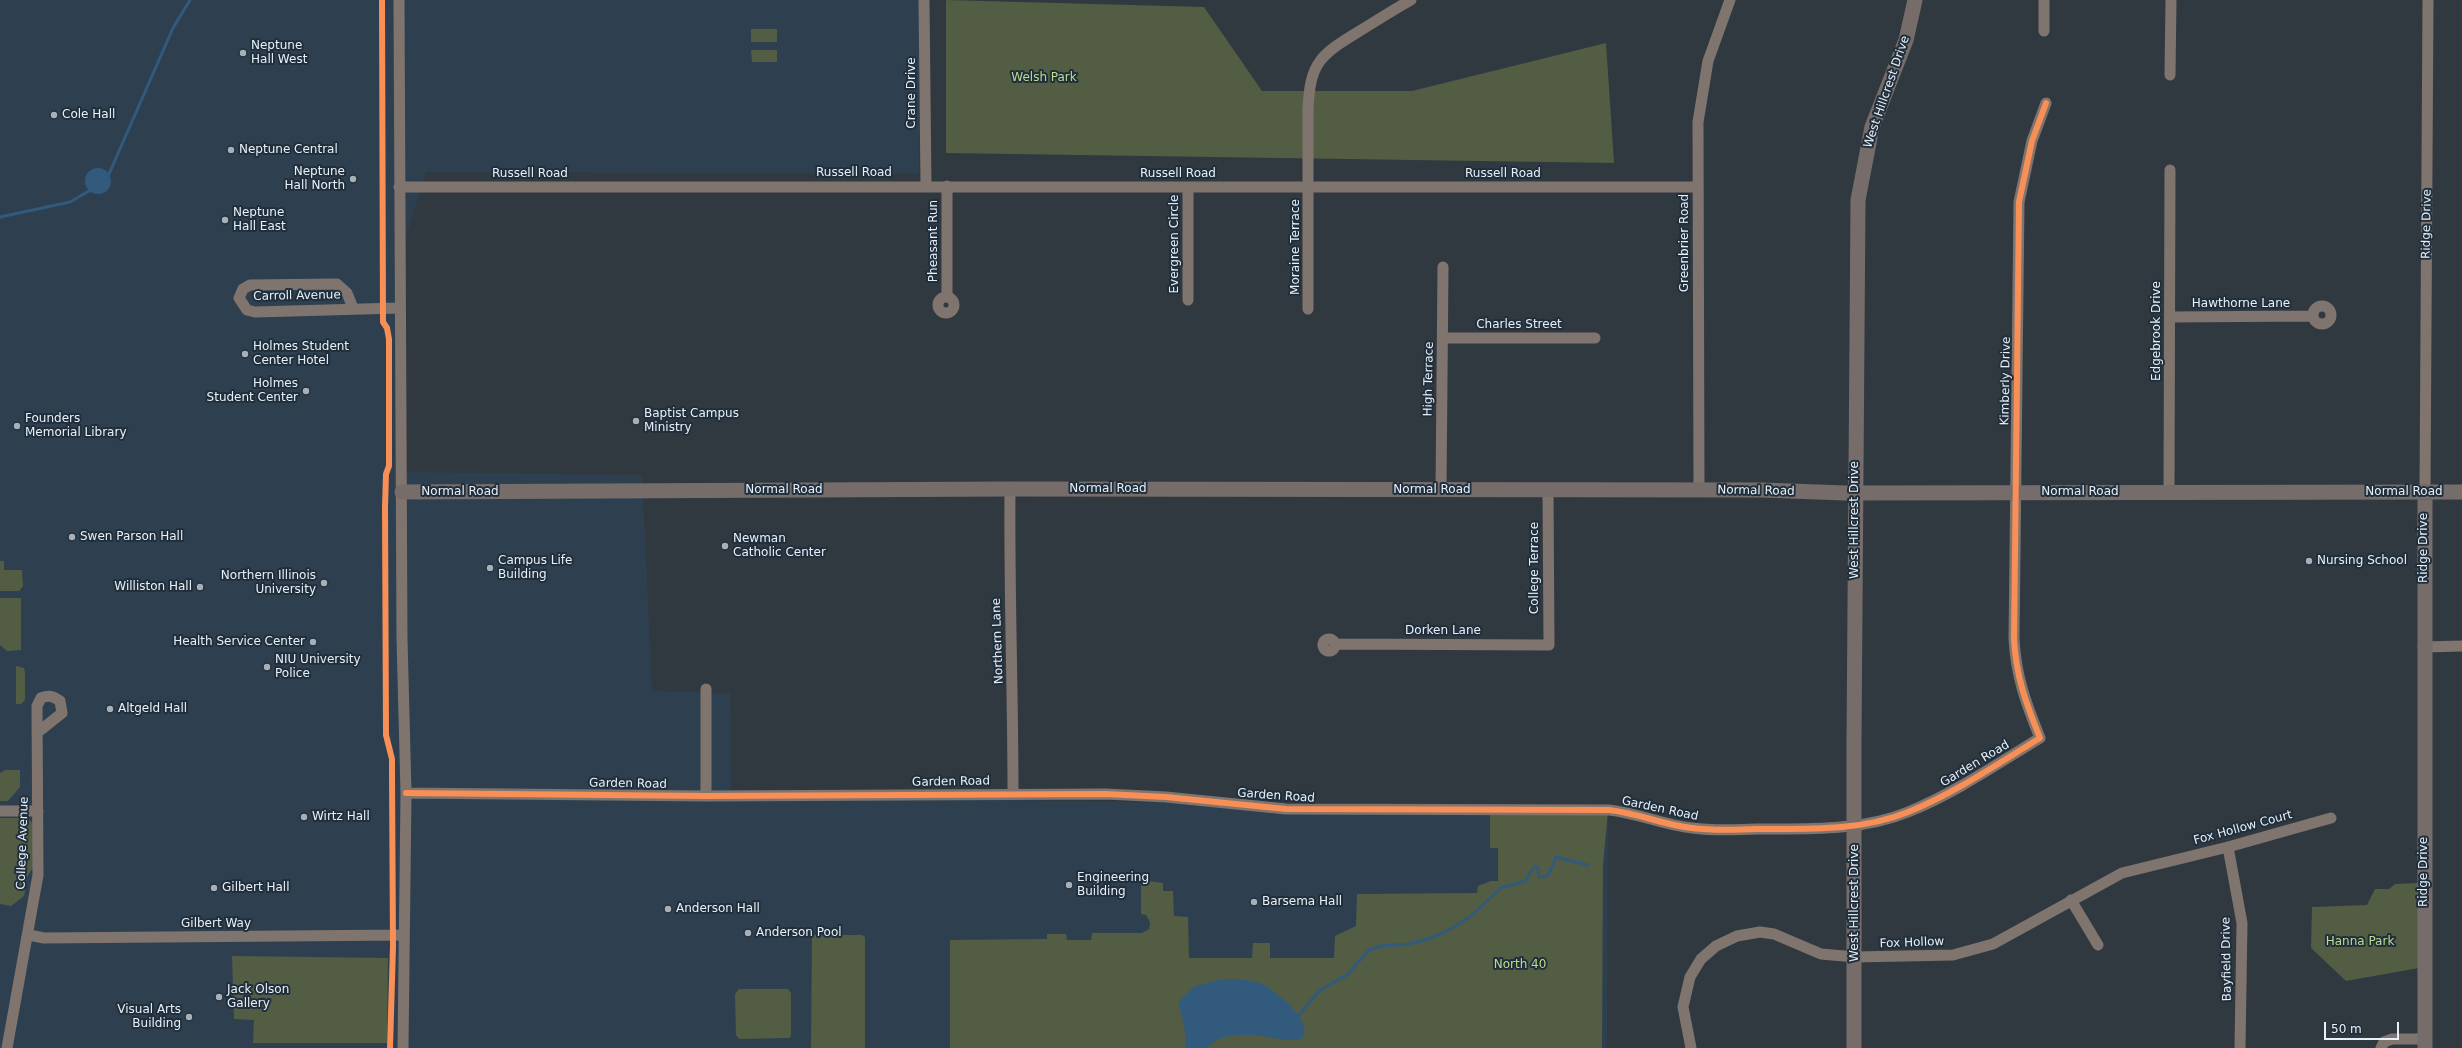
<!DOCTYPE html>
<style>
body{margin:0}
#map{position:relative;width:2462px;height:1048px;overflow:hidden;background:#313940;font-family:"DejaVu Sans",sans-serif}
canvas{display:block}
.scale{position:absolute;left:2324px;top:1022px;width:75px;height:18px;box-sizing:border-box;border:2px solid #e7f0f8;border-top:0;padding-left:5px;font-size:12px;line-height:14px;white-space:nowrap;color:#e7f0f8;-webkit-text-stroke:3px #212f3c;paint-order:stroke}
</style>
<div id="map">
<canvas width="2462" height="1048"></canvas>
<div class="scale">50 m</div>
</div>
<script>
const context = document.querySelector('canvas').getContext('2d');
context.lineJoin = 'round';
function paint(path, color) { context.fillStyle = color; context.fill(path, 'evenodd'); }
function trace(path, color, width, dash) { context.strokeStyle = color; context.lineWidth = width; context.lineCap = dash ? 'butt' : 'round'; context.setLineDash(dash || []); context.stroke(path); }
function label(font, color, halo, rows, align = 'center') {
  context.font = font + ' "DejaVu Sans",sans-serif'; context.lineWidth = 4; context.setLineDash([]); context.textBaseline = 'middle'; context.strokeStyle = halo; context.fillStyle = color; for (const [text, x, y, turn = 0] of rows) {
    context.save(); context.translate(x, y); context.rotate((+turn || 0) * Math.PI / 180); context.textAlign = isNaN(turn) ? turn : align; if (halo) context.strokeText(text, 0, 0); context.fillText(text, 0, 0); context.restore();
  }
}
paint(new Path2D(`
 M 0,0 L 921,0 L 919,174 L 426,172 L 399,258 L 401,472 L 642,475 L 652,691 L 730,693 L 731,795 L 1608,811 L 1607,1048 L 0,1048 Z`), '#2e4050');
paint(new Path2D(`
 M 946,0 L 1204,7 L 1262,91 L 1412,91 L 1606,43 L 1614,163 L 946,153 Z
 M 751,29 L 777,29 L 777,42 L 751,42 Z
 M 751,50 L 777,50 L 777,62 L 752,62 Z
 M 0,561 L 4,561 L 4,570 L 22,570 L 23,586 L 19,591 L 0,591 Z
 M 0,598 L 21,598 L 21,650 L 7,651 L 0,645 Z
 M 16,666 L 24,668 L 25,672 L 25,700 L 21,704 L 16,704 Z
 M 5,770 L 20,770 L 20,787 L 8,801 L 0,801 L 0,773 Z
 M 1490,811 L 1608,811 L 1603,865 L 1602,1048 L 950,1048 L 950,940 L 1047,939 L 1047,934 L 1066,934 L 1067,940 L 1091,940 L 1092,933 L 1142,933 L 1149,929 L 1150,922 L 1146,915 L 1141,914 L 1141,880 L 1163,883 L 1163,891 L 1173,891 L 1174,916 L 1188,917 L 1189,958 L 1252,958 L 1253,943 L 1270,943 L 1270,958 L 1334,958 L 1335,936 L 1356,926 L 1357,894 L 1477,893 L 1478,886 L 1491,881 L 1498,881 L 1498,848 L 1490,848 Z
 M 0,818 L 24,818 L 31,821 L 34,828 L 34,866 L 27,877 L 24,896 L 11,906 L 0,904 Z
 M 2419,883 L 2419,968 L 2346,981 L 2311,948 L 2312,907 L 2367,905 L 2375,889 L 2389,889 L 2395,884 Z
 M 814,935 L 862,935 L 865,937 L 865,1048 L 811,1048 L 812,937 Z
 M 232,956 L 388,958 L 387,1043 L 253,1043 L 254,1020 L 234,1019 Z
 M 739,989 L 788,989 L 791,993 L 791,1036 L 789,1038 L 739,1039 L 736,1035 L 735,994 Z`), '#525d44');
paint(new Path2D(`
 M85 181a13 13 0 1 1 26 0a13 13 0 1 1-26 0Z
 M 1223,979 C 1236,979 1250,979 1262,984 C 1275,990 1315,1022 1302,1038 C 1288,1048 1235,1019 1207,1048 L 1185,1048 C 1189,1036 1180,1015 1179,1001 L 1195,986 Z`), '#325a7d');
trace(new Path2D(`
 M 109,174 L 173,28 L 190,0
 M 0,217 L 70,202 L 89,191
 M 1298,1016 L 1320,990 L 1347,975 L 1369,950 L 1380,946 L 1409,944 L 1431,938 L 1449,930 L 1471,916 L 1501,888 L 1525,881 L 1535,866 L 1538,868 L 1539,876 L 1543,877 L 1549,874 L 1556,857 L 1588,865`), '#325a7d', 3);
trace(new Path2D(`
 M 399,0 L 402,638 L 406,793 L 403,1048
 M 924,0 L 926,186
 M 2044,0 L 2044,31
 M 2170,75 L 2171,0
 M 947,186 L 947,297
 M 399,187 L 1698,187
 M 1188,188 L 1188,300
 M938 305a8 8 0 1 1 16 0a8 8 0 1 1-16 0Z
 M2313 315a9 9 0 1 1 18 0a9 9 0 1 1-18 0Z
 M 353,308 L 347,293 L 337,284 L 250,285 L 243,289 L 239,298 L 247,310 L 255,312 L 399,308
 M 1308,309 L 1308,109 C 1310,63 1320,55 1358,32 C 1376,21 1393,10 1411,0
 M 2170,317 L 2313,316
 M 1443,338 L 1595,338
 M 1010,489 C 1009,590 1013,691 1013,793
 M 1441,490 L 1443,267
 M 1699,490 L 1698,122 L 1708,61 L 1730,0
 M 2425,491 L 2428,0
 M 2169,492 L 2170,170
 M1323 645a6 6 0 1 1 12 0a6 6 0 1 1-12 0Z
 M 1336,644 L 1549,645 L 1548,490
 M 2423,647 L 2462,646
 M 706,689 L 706,796
 M 406,793 L 706,796 L 1106,794 L 1166,797 L 1286,809 L 1609,810 C 1638,813 1663,825 1692,828 C 1714,831 1736,830 1758,829 C 1808,829 1862,831 1908,812 C 1955,793 1997,764 2040,738 C 2026,703 2016,677 2014,639 L 2019,202 L 2032,141 L 2046,103
 M 0,811 L 38,811
 M 2228,847 L 2242,923 L 2240,1048
 M 2071,900 L 2098,945
 M 29,935 L 44,938 L 404,935
 M 7,1048 L 38,875 L 37,706 L 41,698 C 49,695 53,696 60,701 L 62,713 L 37,733
 M 1691,1048 L 1683,1007 L 1690,977 L 1701,959 L 1716,946 L 1737,936 L 1760,932 L 1774,934 L 1821,954 L 1855,957 L 1953,955 L 1993,944 L 2122,873 L 2228,847 L 2331,818
 M 2381,1048 L 2384,1042 L 2392,1039 L 2425,1039`), '#80746e', 11);
trace(new Path2D(`
 M 2425,491 L 2425,1048
 M 402,492 L 1010,489 L 1762,490 L 1845,493 L 2462,492
 M 1854,1048 L 1854,742 L 1858,200 L 1872,127 L 1906,40 L 1915,0`), '#766d6a', 15);
trace(new Path2D(`
 M 382,0 L 383,322 L 387,328 L 389,339 L 389,466 L 386,474 L 385,507 L 386,735 L 392,759 L 392,775 L 393,946 L 390,1048
 M 406,793 L 706,796 L 1106,794 L 1166,797 L 1286,809 L 1609,810 C 1638,813 1663,825 1692,828 C 1714,831 1736,830 1758,829 C 1808,829 1862,831 1908,812 C 1955,793 1997,764 2040,738 C 2026,703 2016,677 2014,639 L 2019,202 L 2032,141 L 2046,103`), '#f78f57', 6);
for (const [x, y, r, color] of [
 [243,53,4,"#a7b0b8"],
 [54,115,4,"#a7b0b8"],
 [231,150,4,"#a7b0b8"],
 [353,179,4,"#a7b0b8"],
 [225,220,4,"#a7b0b8"],
 [245,354,4,"#a7b0b8"],
 [306,391,4,"#a7b0b8"],
 [636,421,4,"#a7b0b8"],
 [17,426,4,"#a7b0b8"],
 [72,537,4,"#a7b0b8"],
 [725,546,4,"#a7b0b8"],
 [2309,561,4,"#a7b0b8"],
 [490,568,4,"#a7b0b8"],
 [324,583,4,"#a7b0b8"],
 [200,587,4,"#a7b0b8"],
 [313,642,4,"#a7b0b8"],
 [267,667,4,"#a7b0b8"],
 [110,709,4,"#a7b0b8"],
 [304,817,4,"#a7b0b8"],
 [1069,885,4,"#a7b0b8"],
 [214,888,4,"#a7b0b8"],
 [1254,902,4,"#a7b0b8"],
 [668,909,4,"#a7b0b8"],
 [748,933,4,"#a7b0b8"],
 [219,997,4,"#a7b0b8"],
 [189,1017,4,"#a7b0b8"]
]) { const dot = new Path2D(); dot.arc(x, y, r, 0, 2 * Math.PI); context.fillStyle = color; context.fill(dot); trace(dot, '#212f3c', 1.5); }
label('12px', '#e7f0f8', '#212f3c', [
 ["Neptune",251,46],
 ["Hall West",251,60],
 ["Cole Hall",62,115],
 ["Neptune Central",239,150],
 ["Neptune",345,172,"right"],
 ["Hall North",345,186,"right"],
 ["Neptune",233,213],
 ["Hall East",233,227],
 ["Holmes Student",253,347],
 ["Center Hotel",253,361],
 ["Holmes",298,384,"right"],
 ["Student Center",298,398,"right"],
 ["Baptist Campus",644,414],
 ["Ministry",644,428],
 ["Founders",25,419],
 ["Memorial Library",25,433],
 ["Swen Parson Hall",80,537],
 ["Newman",733,539],
 ["Catholic Center",733,553],
 ["Campus Life",498,561],
 ["Building",498,575],
 ["Nursing School",2317,561],
 ["Northern Illinois",316,576,"right"],
 ["University",316,590,"right"],
 ["Williston Hall",192,587,"right"],
 ["Health Service Center",305,642,"right"],
 ["NIU University",275,660],
 ["Police",275,674],
 ["Altgeld Hall",118,709],
 ["Wirtz Hall",312,817],
 ["Engineering",1077,878],
 ["Building",1077,892],
 ["Gilbert Hall",222,888],
 ["Barsema Hall",1262,902],
 ["Anderson Hall",676,909],
 ["Anderson Pool",756,933],
 ["Jack Olson",227,990],
 ["Gallery",227,1004],
 ["Visual Arts",181,1010,"right"],
 ["Building",181,1024,"right"]
], 'left');
label('12px', '#bddc8c', '#212f3c', [
 ["Welsh Park",1044,78],
 ["Hanna Park",2360,942],
 ["North 40",1520,965]
]);
label('12px', '#e7f0f8', '#212f3c', [
 ["West Hillcrest Drive",1887,92,-71],
 ["Crane Drive",912,93,-90],
 ["Russell Road",854,173],
 ["Russell Road",530,174],
 ["Russell Road",1178,174],
 ["Russell Road",1503,174],
 ["Ridge Drive",2427,224,-89],
 ["Pheasant Run",934,241,-90],
 ["Greenbrier Road",1685,243,-90],
 ["Evergreen Circle",1175,244,-90],
 ["Moraine Terrace",1296,247,-90],
 ["Carroll Avenue",297,296,-1],
 ["Hawthorne Lane",2241,304],
 ["Charles Street",1519,325],
 ["Edgebrook Drive",2157,331,-90],
 ["High Terrace",1429,379,-89],
 ["Kimberly Drive",2006,381,-89],
 ["Normal Road",1108,489],
 ["Normal Road",784,490],
 ["Normal Road",1432,490],
 ["Normal Road",1756,491,1],
 ["Normal Road",460,492],
 ["Normal Road",2080,492],
 ["Normal Road",2404,492],
 ["West Hillcrest Drive",1855,520,-90],
 ["Ridge Drive",2424,548,-90],
 ["College Terrace",1535,568,-90],
 ["Dorken Lane",1443,631],
 ["Northern Lane",998,641,-92],
 ["Garden Road",1975,764,-31],
 ["Garden Road",951,782,-1],
 ["Garden Road",628,784,1],
 ["Garden Road",1276,796,4],
 ["Garden Road",1660,809,12],
 ["Fox Hollow Court",2243,828,-15],
 ["College Avenue",23,843,-88],
 ["Ridge Drive",2424,872,-90],
 ["West Hillcrest Drive",1855,903,-90],
 ["Gilbert Way",216,924],
 ["Fox Hollow",1912,943,-2],
 ["Bayfield Drive",2227,959,-91]
]);
</script>
